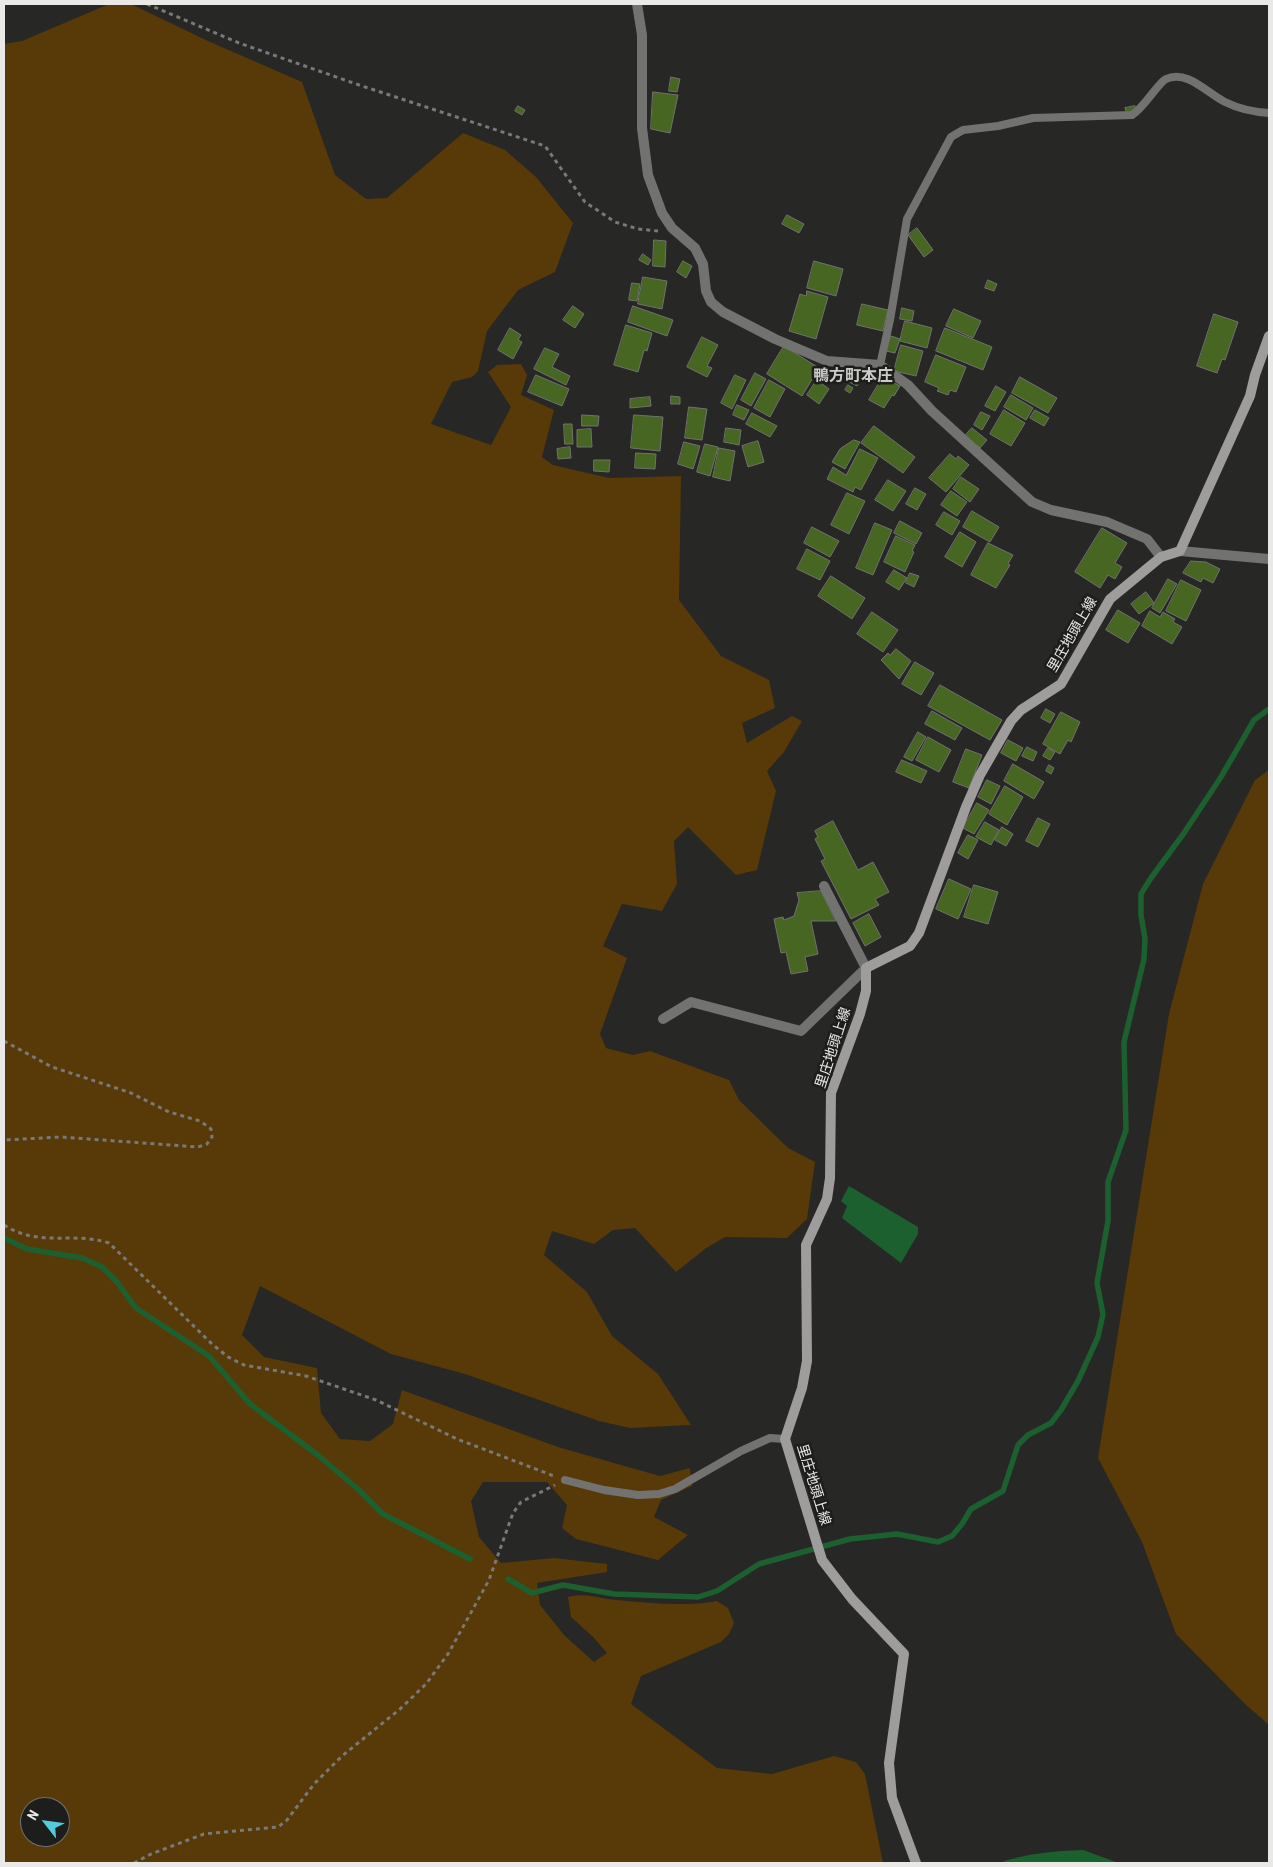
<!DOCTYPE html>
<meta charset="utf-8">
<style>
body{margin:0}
#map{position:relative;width:1273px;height:1867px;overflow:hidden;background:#272725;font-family:"Roboto Condensed",sans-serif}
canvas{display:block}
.frame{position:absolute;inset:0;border:5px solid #e9e9e8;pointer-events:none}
.north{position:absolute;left:20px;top:1797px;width:50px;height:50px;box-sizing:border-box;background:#1d1e1b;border:1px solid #6f6f6d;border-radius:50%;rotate:300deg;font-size:14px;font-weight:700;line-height:20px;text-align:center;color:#e9e9e8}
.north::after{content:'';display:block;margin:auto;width:18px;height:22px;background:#53cbdb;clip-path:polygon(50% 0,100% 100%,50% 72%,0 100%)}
</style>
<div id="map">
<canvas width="1273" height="1867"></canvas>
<div class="frame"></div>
<div class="north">N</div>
</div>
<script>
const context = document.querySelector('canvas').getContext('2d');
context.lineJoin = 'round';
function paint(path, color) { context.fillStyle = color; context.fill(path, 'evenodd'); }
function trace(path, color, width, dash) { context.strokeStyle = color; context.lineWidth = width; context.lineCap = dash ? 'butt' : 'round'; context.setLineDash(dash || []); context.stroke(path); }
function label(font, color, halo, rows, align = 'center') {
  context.font = font + ' "Roboto Condensed","Noto Sans JP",sans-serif'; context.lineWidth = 5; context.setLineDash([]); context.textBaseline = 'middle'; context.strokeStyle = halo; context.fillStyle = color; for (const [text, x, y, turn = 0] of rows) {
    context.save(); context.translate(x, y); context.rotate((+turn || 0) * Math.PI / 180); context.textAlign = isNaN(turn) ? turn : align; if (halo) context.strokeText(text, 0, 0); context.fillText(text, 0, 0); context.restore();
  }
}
paint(new Path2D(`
 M 109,4 L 131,4 L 208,41 L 302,82 L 335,175 L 366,199 L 387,198 L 463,133 L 505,150 L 536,177 L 573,223 L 555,272 L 518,290 L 487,331 L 478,371 L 472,377 L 452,382 L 431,424 L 491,445 L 511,407 L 488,372 L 497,365 L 521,364 L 527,375 L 521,395 L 554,410 L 542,457 L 553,465 L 609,478 L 681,476 L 679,600 L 721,656 L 769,680 L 775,708 L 742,723 L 747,743 L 792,716 L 802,721 L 784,752 L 767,771 L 776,791 L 757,870 L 736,875 L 688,827 L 674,841 L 677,884 L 662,911 L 622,904 L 603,946 L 627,958 L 600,1034 L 606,1048 L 633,1055 L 650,1051 L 729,1080 L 739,1100 L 788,1148 L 815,1162 L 807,1219 L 787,1238 L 725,1237 L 705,1249 L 676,1272 L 635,1228 L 613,1230 L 594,1244 L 552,1231 L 544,1255 L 587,1292 L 612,1336 L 658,1374 L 691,1425 L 630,1428 L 599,1421 L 465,1374 L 391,1354 L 260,1286 L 242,1335 L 264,1357 L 317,1368 L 321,1413 L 340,1439 L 370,1441 L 393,1424 L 402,1390 L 558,1447 L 660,1476 L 690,1468 L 692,1486 L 661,1500 L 654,1517 L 688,1535 L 658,1560 L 576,1539 L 562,1528 L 567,1505 L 547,1482 L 483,1482 L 471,1501 L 479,1537 L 501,1563 L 554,1558 L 607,1564 L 607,1572 L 537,1583 L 540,1605 L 565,1636 L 594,1662 L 607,1653 L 593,1637 L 571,1617 L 568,1597 C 585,1592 600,1599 617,1600 C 650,1603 685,1607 717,1601 L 728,1608 L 734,1623 L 729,1634 L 721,1642 L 641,1676 L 631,1704 L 717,1768 L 772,1774 L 834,1756 L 856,1762 L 865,1774 L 883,1863 L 4,1863 L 4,44 L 22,41 ZM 30,1807 L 60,1807 L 60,1837 L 30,1837 Z
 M 1269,770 L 1269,1725 L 1245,1704 L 1176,1634 L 1142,1542 L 1098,1458 L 1169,1014 L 1203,884 L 1255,780 Z`), '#583908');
paint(new Path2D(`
 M 849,1186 L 918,1227 L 918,1234 L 901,1263 L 842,1218 L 847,1206 L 841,1201 Z
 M 1083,1850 L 1119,1863 L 999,1863 C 1027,1853 1054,1851 1083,1850 Z`), '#1c6030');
trace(new Path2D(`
 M 4,1238 L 27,1249 L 82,1258 L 102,1267 L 117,1282 L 136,1308 L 209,1356 L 250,1404 L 319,1456 L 359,1490 L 383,1514 L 470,1559
 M 508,1579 L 532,1593 L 563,1585 L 614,1594 L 698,1597 L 717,1591 L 759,1564 L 850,1539 L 897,1534 L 938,1542 L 952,1536 L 962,1524 L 971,1509 L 1003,1491 L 1018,1445 L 1028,1435 L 1051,1423 L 1061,1410 L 1078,1381 L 1098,1337 L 1103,1314 L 1097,1283 L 1108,1221 L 1108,1182 L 1126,1130 L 1124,1042 L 1144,959 L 1145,938 L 1141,915 L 1141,894 L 1151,878 L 1184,833 L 1221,777 L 1254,720 L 1269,709`), '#1c6030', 5.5);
const building = new Path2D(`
 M 671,77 L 680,79 L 677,92 L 669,91 Z
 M 653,92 L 678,95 L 670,133 L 651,129 Z
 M 518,106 L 525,110 L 522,115 L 515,111 Z
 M 1135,106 L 1136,111 L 1127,114 L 1125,108 Z
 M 787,215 L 804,224 L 799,233 L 782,224 Z
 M 917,228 L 933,250 L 924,257 L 908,235 Z
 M 654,240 L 666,241 L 665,267 L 653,266 Z
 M 643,254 L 651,260 L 648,265 L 639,260 Z
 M 683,261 L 692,266 L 686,278 L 677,272 Z
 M 814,261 L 843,269 L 836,296 L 807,288 Z
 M 643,277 L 667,281 L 662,309 L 638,304 Z
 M 988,280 L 997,284 L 994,291 L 985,288 Z
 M 632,283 L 640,284 L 637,301 L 629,300 Z
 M 807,291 L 828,297 L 816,339 L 789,331 L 800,294 L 806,296 Z
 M 862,304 L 888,310 L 883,331 L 857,325 Z
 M 573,306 L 584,314 L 575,328 L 563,320 Z
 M 633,306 L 673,320 L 667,336 L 628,322 Z
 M 902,308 L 914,311 L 912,321 L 900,319 Z
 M 954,309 L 981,321 L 973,338 L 946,326 Z
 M 1214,314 L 1238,322 L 1225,360 L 1222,359 L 1217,373 L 1197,366 Z
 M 905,321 L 932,328 L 927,348 L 900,341 Z
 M 626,325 L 652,333 L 647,351 L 644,350 L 638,372 L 614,365 Z
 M 510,328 L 521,335 L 518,340 L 522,342 L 513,359 L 498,350 Z
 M 945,328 L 992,347 L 983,370 L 936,351 Z
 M 891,336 L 900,339 L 895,353 L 886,351 Z
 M 702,337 L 718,345 L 707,366 L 712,368 L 707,377 L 687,367 Z
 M 901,345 L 923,351 L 916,376 L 894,371 Z
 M 784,346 L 819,368 L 802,396 L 767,374 Z
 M 545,348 L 559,354 L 552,367 L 570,376 L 566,385 L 534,369 Z
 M 936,355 L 966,367 L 956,392 L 950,390 L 948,395 L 937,391 L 939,388 L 925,382 Z
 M 755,373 L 766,379 L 751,406 L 741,400 Z
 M 536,375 L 569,389 L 562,406 L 528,392 Z
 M 735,375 L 746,380 L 732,409 L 721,403 Z
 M 853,375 L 861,379 L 857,386 L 849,382 Z
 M 883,377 L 900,386 L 894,396 L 892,395 L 884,408 L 869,400 Z
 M 1020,377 L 1057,398 L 1048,413 L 1012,393 Z
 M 769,380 L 785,389 L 770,417 L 754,408 Z
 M 817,380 L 829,389 L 819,404 L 807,395 Z
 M 848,385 L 853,388 L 850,393 L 845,390 Z
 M 996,386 L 1006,392 L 995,411 L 985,406 Z
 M 1011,395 L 1033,408 L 1026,420 L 1004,407 Z
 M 671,396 L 680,397 L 680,404 L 671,404 Z
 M 650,397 L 651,406 L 630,408 L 630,399 Z
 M 737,405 L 749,410 L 744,420 L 733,415 Z
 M 689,407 L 707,409 L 702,440 L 685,438 Z
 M 1004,410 L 1025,423 L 1011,446 L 990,434 Z
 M 1035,410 L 1049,418 L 1044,426 L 1030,418 Z
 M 981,412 L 990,416 L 982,430 L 974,425 Z
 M 752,413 L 777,426 L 770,437 L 746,424 Z
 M 582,415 L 599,416 L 598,426 L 582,426 Z
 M 634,415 L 663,417 L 660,451 L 631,448 Z
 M 564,424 L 572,424 L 573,444 L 565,444 Z
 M 874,426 L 915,457 L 903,473 L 861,443 Z
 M 726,428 L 741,430 L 739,445 L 724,442 Z
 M 972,428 L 987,440 L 980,448 L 965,436 Z
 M 591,429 L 592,447 L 577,447 L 577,430 Z
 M 854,440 L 860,442 L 845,469 L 832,462 L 840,449 Z
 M 758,441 L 764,462 L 748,467 L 742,446 Z
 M 684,442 L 700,446 L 693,469 L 678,464 Z
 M 705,444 L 718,447 L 710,476 L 697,472 Z
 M 570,447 L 571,458 L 558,459 L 557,449 Z
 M 719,448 L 735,451 L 730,481 L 713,477 Z
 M 860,449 L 878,458 L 861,490 L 855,487 L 853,492 L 827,479 L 833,467 L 846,475 Z
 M 636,453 L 656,454 L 655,469 L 635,468 Z
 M 950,454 L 956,459 L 958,456 L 969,465 L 946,492 L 929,478 Z
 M 594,460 L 610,460 L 609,472 L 594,471 Z
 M 961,477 L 979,489 L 970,502 L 953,489 Z
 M 888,480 L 906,491 L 893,511 L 875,500 Z
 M 915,488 L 926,494 L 917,510 L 906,504 Z
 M 951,491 L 967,502 L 957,516 L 941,505 Z
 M 847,493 L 865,501 L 849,534 L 831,525 Z
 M 972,511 L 999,527 L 990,542 L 963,527 Z
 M 944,512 L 960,521 L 952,535 L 936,525 Z
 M 900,521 L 922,533 L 916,544 L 894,533 Z
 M 875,523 L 892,530 L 873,575 L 856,568 Z
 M 812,527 L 839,541 L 830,557 L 804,543 Z
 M 1102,528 L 1127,543 L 1115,563 L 1122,567 L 1115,579 L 1108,575 L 1100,588 L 1075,572 Z
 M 960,532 L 976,542 L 962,567 L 945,557 Z
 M 896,536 L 915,545 L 912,551 L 914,552 L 905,572 L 884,562 Z
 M 988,543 L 1013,555 L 1008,564 L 1010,565 L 996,588 L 971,575 Z
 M 807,549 L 830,561 L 820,580 L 797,569 Z
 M 1191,561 L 1206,562 L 1220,569 L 1213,583 L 1203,578 L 1201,582 L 1183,573 Z
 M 894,570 L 907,578 L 899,590 L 886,582 Z
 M 910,573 L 919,576 L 914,587 L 906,583 Z
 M 831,576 L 865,598 L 852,619 L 818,596 Z
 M 1168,579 L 1177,584 L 1160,613 L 1152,608 Z
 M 1181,580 L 1201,590 L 1186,621 L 1166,611 Z
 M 1146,592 L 1154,603 L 1139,614 L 1131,604 Z
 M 1118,610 L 1140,623 L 1128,643 L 1106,630 Z
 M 1150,611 L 1160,617 L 1163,612 L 1175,619 L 1173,622 L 1182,627 L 1172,644 L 1142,626 Z
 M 872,612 L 898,630 L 883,652 L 857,634 Z
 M 896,649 L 911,661 L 899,679 L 881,660 L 888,653 L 890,655 Z
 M 915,662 L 934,673 L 921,695 L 902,684 Z
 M 940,685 L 1002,720 L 990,740 L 928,706 Z
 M 1046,709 L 1055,714 L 1050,723 L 1041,718 Z
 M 932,711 L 962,728 L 955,740 L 925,724 Z
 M 1061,712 L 1080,722 L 1071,742 L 1068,740 L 1060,754 L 1043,744 Z
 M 918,732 L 926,737 L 912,761 L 904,757 Z
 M 928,737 L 951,750 L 939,772 L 916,760 Z
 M 1008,740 L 1023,748 L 1016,761 L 1001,753 Z
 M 1027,747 L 1037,752 L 1033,761 L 1022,756 Z
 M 1048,748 L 1055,752 L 1050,760 L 1043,756 Z
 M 966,749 L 982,755 L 969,788 L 953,782 Z
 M 902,760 L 927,771 L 921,783 L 896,772 Z
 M 1013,764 L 1044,782 L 1034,799 L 1004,781 Z
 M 1049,765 L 1054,768 L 1051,774 L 1046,771 Z
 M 987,780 L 1000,786 L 991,804 L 978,797 Z
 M 1005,786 L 1023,797 L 1007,825 L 989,814 Z
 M 977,803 L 989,810 L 974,834 L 963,828 Z
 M 1038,818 L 1050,824 L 1038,847 L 1026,841 Z
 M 833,821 L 858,870 L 873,862 L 889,892 L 875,899 L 879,905 L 851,919 L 821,861 L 825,859 L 815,839 L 818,837 L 815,831 Z
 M 985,822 L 999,830 L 991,845 L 976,837 Z
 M 1002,827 L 1013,834 L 1006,846 L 995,840 Z
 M 968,835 L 978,840 L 968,859 L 958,853 Z
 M 949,879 L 971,889 L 958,919 L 936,909 Z
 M 974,885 L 998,892 L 988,924 L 964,917 Z
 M 821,891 L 836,921 L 811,921 L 818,954 L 805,957 L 808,971 L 791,974 L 786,952 L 781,953 L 774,919 L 783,917 L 784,920 L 794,916 L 799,900 L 797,893 Z
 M 869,914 L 881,937 L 865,946 L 853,923 Z`);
paint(building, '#476622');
trace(building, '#70726f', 1);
trace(new Path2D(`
 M 147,4 L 239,43 L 362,86 L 545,146 L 585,202 L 615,222 L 638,229 L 658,231
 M 4,1041 L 52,1067 L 131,1093 L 169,1112 L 200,1121 L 211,1129 L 212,1137 L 207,1144 L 198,1147 L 61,1137 L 4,1140
 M 4,1225 C 40,1248 73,1231 109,1243 L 212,1344 L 228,1357 L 244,1365 L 306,1376 L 376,1400 L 457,1439 L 554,1476
 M 134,1863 L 151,1854 L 204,1834 L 278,1827 L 287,1820 L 314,1784 L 342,1756 L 400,1709 L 426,1684 L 448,1654 L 489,1580 L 513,1513 L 521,1502 L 555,1485`), '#797977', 3, [4, 4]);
trace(new Path2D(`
 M 880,365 L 890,320 L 907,219 L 951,137 L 963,130 L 998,126 L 1033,118 L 1132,115 C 1145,107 1157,84 1166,79 C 1187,69 1208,94 1225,102 C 1239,109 1254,112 1269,113
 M 565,1480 L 604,1490 L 638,1495 L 659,1494 L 675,1489 L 741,1451 L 770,1438 L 785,1439`), '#727271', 8);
trace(new Path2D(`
 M 637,4 L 642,35 L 642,128 L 648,175 L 662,213 L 672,228 L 695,248 L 703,264 L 706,291 L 711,302 L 723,312 L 775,339 L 827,361 L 880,365 L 908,385 L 932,411 L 1032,502 L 1051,510 L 1107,522 L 1147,539 L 1161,557
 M 1180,551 L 1269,559
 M 663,1019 L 691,1002 L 801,1031 L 866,968 L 824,886`), '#727271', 10);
trace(new Path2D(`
 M 916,1863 L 892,1798 L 889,1763 L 904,1654 L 852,1599 L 822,1560 L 785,1439 L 802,1388 L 807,1361 L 806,1245 L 827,1199 L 830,1178 L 831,1093 L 860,1014 L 866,991 L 866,968 L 910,946 L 919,933 L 966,807 L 980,775 L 1011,721 L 1021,710 L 1061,684 L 1110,599 L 1161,557 L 1180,551 L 1250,396 L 1255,375 L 1269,336`), '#9e9d9b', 10);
label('14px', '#e9e9e8', '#1d1e1b', [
 ["里庄地頭上線",1073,635,-60],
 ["里庄地頭上線",834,1048,-72],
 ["里庄地頭上線",813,1485,73]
]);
label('bold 16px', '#cbcbc8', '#1d1e1b', [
 ["鴨方町本庄",853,377]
]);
</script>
